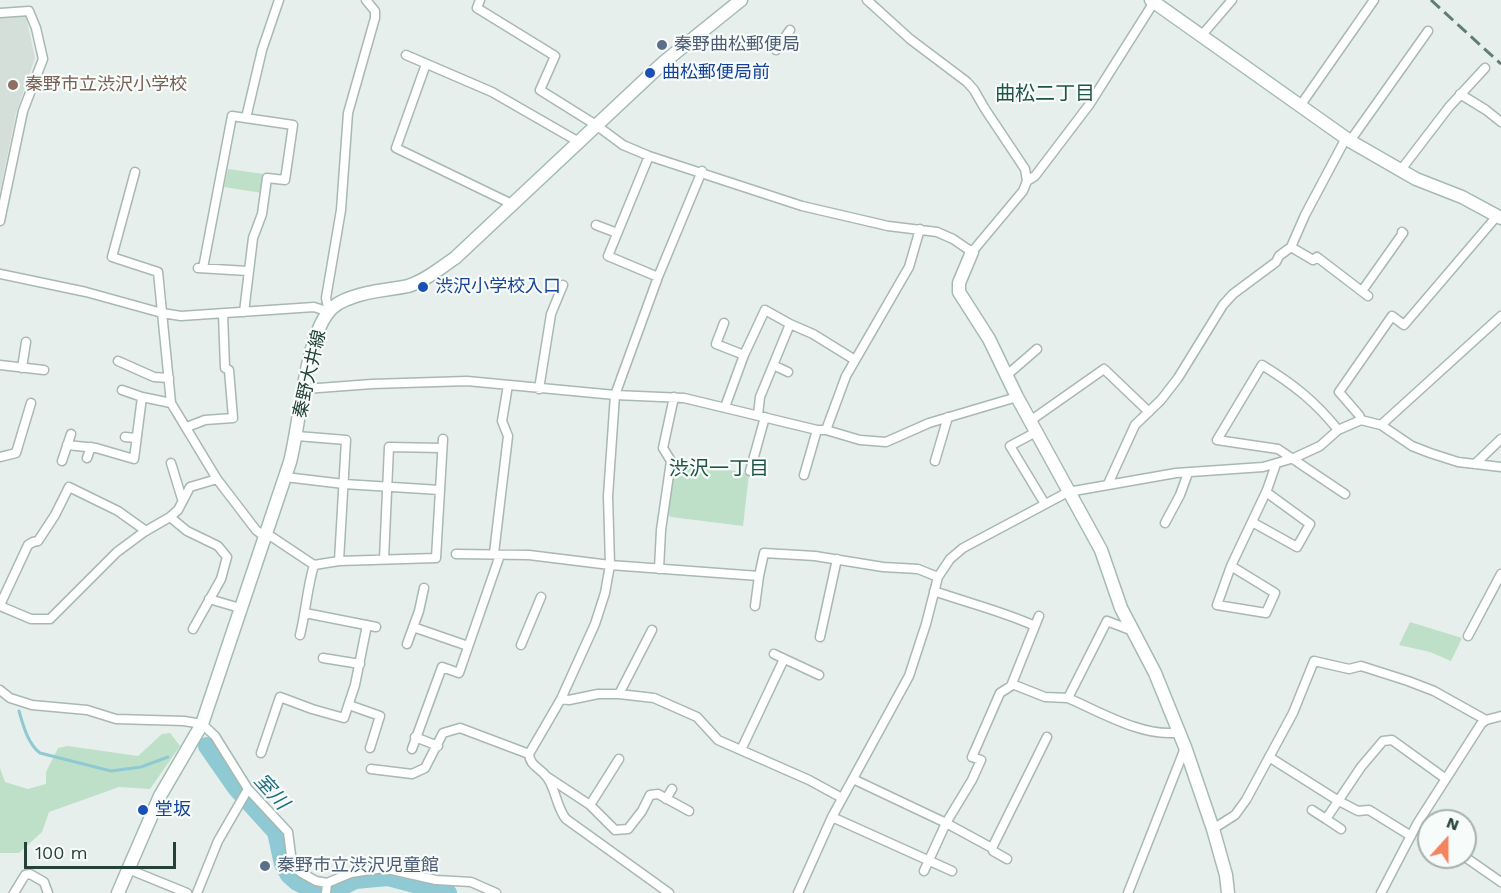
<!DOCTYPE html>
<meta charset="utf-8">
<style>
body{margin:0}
#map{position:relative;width:1501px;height:893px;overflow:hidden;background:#e6efeb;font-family:"Work Sans",sans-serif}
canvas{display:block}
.north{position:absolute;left:1417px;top:809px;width:60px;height:60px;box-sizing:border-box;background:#f7fbf9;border:2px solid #a3b1ad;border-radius:50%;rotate:21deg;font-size:16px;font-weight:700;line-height:24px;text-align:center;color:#24423a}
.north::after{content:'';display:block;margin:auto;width:21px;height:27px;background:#f4845f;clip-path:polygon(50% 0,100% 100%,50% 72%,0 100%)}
.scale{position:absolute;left:24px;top:842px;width:152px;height:27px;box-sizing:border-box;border:3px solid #24423a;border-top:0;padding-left:8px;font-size:18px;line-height:21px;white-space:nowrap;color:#24423a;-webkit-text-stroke:4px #f7fbf9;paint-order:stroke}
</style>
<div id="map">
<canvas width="1501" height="893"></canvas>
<div class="north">N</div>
<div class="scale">100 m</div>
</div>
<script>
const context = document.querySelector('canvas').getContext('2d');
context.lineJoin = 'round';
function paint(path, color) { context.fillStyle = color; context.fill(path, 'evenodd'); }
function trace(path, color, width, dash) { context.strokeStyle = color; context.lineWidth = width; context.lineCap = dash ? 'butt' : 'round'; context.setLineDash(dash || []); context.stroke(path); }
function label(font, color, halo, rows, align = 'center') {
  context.font = font + ' "Work Sans","Noto Sans JP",sans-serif'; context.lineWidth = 4.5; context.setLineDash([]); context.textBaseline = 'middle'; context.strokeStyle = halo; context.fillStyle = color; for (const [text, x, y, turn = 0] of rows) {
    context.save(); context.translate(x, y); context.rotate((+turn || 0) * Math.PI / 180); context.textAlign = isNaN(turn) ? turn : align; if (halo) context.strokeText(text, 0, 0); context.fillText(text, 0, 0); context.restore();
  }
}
paint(new Path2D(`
 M 26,16 L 35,58 L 16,113 L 0,192 L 0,18 Z`), '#d4dfda');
paint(new Path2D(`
 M 228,169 L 264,174 L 262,193 L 224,187 Z
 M 676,459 L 749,474 L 743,526 L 671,517 L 668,514 Z
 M 1410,622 L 1462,638 L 1451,661 L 1430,652 L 1399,645 Z
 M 170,733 L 180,746 L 150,789 L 119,787 L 49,812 L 42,832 L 19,853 L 0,853 L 0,768 L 5,782 L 28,789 L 46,784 L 46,772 L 58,748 L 68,746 L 138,756 L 162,734 Z`), '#bfe0c8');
trace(new Path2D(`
 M 19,711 C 23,725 28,744 40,753 L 111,771 L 141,767 L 168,757`), '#8ec9d4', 3);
trace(new Path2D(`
 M 207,746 L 237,789 L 276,832 L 283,864 L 289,875 L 297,882 L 320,893
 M 330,893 L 355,880 L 388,877 L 448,893`), '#8ec9d4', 18);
const street = new Path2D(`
 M 480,0 L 477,8 L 555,56 L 540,90 L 596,125 L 623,145 L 649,156 L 802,206 L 888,226 L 937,232 L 953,239 L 972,252 L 1023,191 L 1027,181 L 1035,176 L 1089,105 L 1154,2
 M 867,0 L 910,39 L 967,82 L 974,90 L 985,109 L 1025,169 L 1027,181
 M 0,13 L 29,11 L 36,28 L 43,59 L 23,111 L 0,221
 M 1202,35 L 1232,0
 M 776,50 L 790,30
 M 406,55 L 492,92 L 579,142
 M 426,64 L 396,148 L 514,205
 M 1460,94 L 1486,110 L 1501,122
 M 1300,106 L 1374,0
 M 246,118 L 262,50 L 279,0
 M 1350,141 L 1428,31
 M 649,156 L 608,256 L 658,277
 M 1400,171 L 1449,107 L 1485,68
 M 135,172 L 112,257 L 158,272 L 171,403 L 217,479 L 256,530 L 264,536 L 272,537 L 314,565 L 339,561 L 436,558 L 443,439
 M 596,225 L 617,233
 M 1291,247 L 1313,260 L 1317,257 L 1368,296
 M 198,268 L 248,271
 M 203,268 L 232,116 L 293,125 L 285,180 L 267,178 L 262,214 L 253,238 L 244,312
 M 0,274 L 86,292 L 162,313 L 181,316 L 314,307 L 329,312 L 326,298 L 341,210 L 348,113 L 375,18 L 375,11 L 366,0
 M 1362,291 L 1403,233 L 1402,232
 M 724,323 L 716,344 L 744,355
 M 118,361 L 154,377 L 169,378
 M 0,365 L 44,370
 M 773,365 L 788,372
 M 22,368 L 26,342
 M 1007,375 L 1037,349
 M 305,389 L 372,384 L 467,381 L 615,395 L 684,398 L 817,430 L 826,430 L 860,440 L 886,442 L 929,423 L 1017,397
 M 539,389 L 551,314 L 563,285
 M 122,390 L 142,397
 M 725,407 L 744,355 L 765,310 L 790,324
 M 758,415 L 760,397 L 790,324 L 813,334 L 855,360
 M 1361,420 L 1359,415 L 1339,392 L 1392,316 L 1404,325 L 1497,216
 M 1030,421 L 1104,369 L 1149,412
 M 1381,425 L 1501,316
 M 187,427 L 205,420 L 233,418 L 229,370 L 225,368 L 223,314
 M 826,430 L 846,376 L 909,267 L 920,229
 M 1338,430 C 1316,402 1293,384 1262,365 L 1217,440 L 1278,449 L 1345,494
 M 1036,432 L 1010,446 L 1045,504
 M 297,436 L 346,440 L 339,561
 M 125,437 L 136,438
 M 67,445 L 96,448 L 134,459 L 142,397 L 171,403
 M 0,457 L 16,453 L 31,403
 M 87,458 L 91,447
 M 62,461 L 71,434
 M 935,461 L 948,417
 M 171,463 L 182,499
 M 1475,464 L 1501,439
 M 750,471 L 765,417
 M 804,475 L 817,430
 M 285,477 L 344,484 L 440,490
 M 1108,484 L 1135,425 L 1161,400 L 1178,378 L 1223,305 L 1233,294 L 1276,262 L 1279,256 L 1291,247 L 1305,215 L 1346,138
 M 170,517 L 187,531 L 218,546 L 227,557 L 221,579 L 193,629
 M 1252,522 L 1297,547 L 1310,524 L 1266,492
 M 1165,523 L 1180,495 L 1188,473
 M 494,553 L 508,436 L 502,421 L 508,385
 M 456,554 L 529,555 L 610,565 L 759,576 L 764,553 L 815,556 L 883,567 L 918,569 L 938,577
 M 384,559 L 389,447 L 442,448
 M 1231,566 L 1275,593 L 1266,613 L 1217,605 Z
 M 1231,566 L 1267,490 L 1276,464
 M 659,569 L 661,530 L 671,461 L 663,448 L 674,397
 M 934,591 C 968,603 1002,611 1035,626
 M 209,599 L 240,608
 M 0,605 L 28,545 L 33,542 L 38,541 L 55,515 L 69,487 L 118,511 L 146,531
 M 0,606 L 31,619 L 50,619 L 117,552 L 144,532 L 170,517 L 178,510 L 190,487 L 217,479
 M 755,606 L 759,576
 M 305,613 L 376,627
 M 413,627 L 468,646
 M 300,635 C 306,611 307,588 314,565
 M 1468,636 L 1501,574
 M 820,637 L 837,559
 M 407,644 L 419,611 L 424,588
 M 521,645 L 541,597
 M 774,654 L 819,675
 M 323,658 L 360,664
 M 1012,684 L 1045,697 L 1068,698 L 1107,621 L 1133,631
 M 0,690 L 10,698 L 32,705 L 87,710 L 116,719 L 184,721 L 202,724 L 215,736 L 248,789 L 288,832 L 291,855 L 294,865 L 300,872 L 316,881 L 327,883 L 351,873 L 383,868 L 436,880 L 471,882 L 496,893
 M 619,694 L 652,630
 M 1068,698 C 1098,711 1146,739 1179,732
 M 561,699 L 569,700 L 598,694 L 619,694 L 654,698 L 697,717 L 718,740 L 809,780 L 842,798
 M 349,705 L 380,716 L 370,748
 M 415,737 L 438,746
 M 412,749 L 442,667 L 459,673 L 500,555
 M 741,750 L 784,659
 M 261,753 L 280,697 L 312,709 L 344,718 L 355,685 L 367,625
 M 1269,757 L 1337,800 L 1358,811 L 1369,810 L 1411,836
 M 371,769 L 412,774 L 425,768 L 443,733 L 460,728 L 529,754
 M 546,776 L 590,805 L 615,830 L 628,829 L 642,811 L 650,795 L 658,794 L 689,811
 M 853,779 L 946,823 L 992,848 L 1047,737
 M 666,799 L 672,789
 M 590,805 L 619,759
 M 1312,810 L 1326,819
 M 832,817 L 952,871
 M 1417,824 L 1429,832
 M 1213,829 L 1235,815 L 1246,800 L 1293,713 L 1314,661 L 1349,669 L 1361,666 L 1408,681 L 1434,691 L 1486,720
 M 1341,829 L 1326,819 L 1361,767 L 1383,741 L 1392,740 L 1446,779
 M 992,848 L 993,851 L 1007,859
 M 1465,857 L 1501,882
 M 128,869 L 187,893
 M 924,871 L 946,823 L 972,780 L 981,760 L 972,757 L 1000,693 L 1011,686 L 1039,616
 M 14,893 L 25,875 L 30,874 L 44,882 L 48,893
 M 197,893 L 218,841 L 248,789
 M 326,893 L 327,883
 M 669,893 L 566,819 C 556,807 556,788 546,776 C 539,767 530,766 529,754 L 561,699 L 595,624 L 605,593 L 610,565 L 608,496 L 615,395 L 658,277 L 702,171
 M 798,893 L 832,817 L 909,676 L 926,624 L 938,577 L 950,559 L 963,548 L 1068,492 L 1176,473 L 1263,467 L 1294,458 L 1320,446 L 1338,430 L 1361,420 L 1381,425 L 1412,446 L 1430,453 L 1458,462 L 1501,467
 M 1128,893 L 1185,748
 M 1381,893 L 1417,824 L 1481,724 L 1486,720 L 1501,716`);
const secondary = new Path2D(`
 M 1151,0 L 1350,141 L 1416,179 L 1462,197 L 1501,218
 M 972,252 L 959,283 L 959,292 L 989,339 L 1017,397 L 1101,550 L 1121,608 L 1155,673 L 1185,747 L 1213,829 L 1226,875 L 1228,893
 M 118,893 L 160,796 L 202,724 L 290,462 C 300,423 305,344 327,314 C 333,305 343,300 353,297 C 371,290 390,290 408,286 C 425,281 440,268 455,258 L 664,62 L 741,0`);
trace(street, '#a8b8b2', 11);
trace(secondary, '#a4bbb3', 15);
trace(street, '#fff', 8);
trace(secondary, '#fff', 12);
trace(new Path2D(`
 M 1431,0 L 1501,64`), '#5f7d75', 3, [12, 6]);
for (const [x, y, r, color] of [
 [662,45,6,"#5c6f8a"],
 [650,73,6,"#1a4fb4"],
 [13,85,6,"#8d6e63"],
 [423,287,6,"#1a4fb4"],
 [143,810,6,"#1a4fb4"],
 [265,866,6,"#5c6f8a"]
]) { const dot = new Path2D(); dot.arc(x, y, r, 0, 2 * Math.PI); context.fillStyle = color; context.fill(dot); trace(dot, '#f7fbf9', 2); }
label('18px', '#4e5e75', '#f7fbf9', [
 ["秦野曲松郵便局",674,45],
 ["秦野市立渋沢児童館",277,866]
], 'left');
label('18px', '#164399', '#f7fbf9', [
 ["曲松郵便局前",662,73],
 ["渋沢小学校入口",435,287],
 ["堂坂",155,810]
], 'left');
label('18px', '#785e54', '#f7fbf9', [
 ["秦野市立渋沢小学校",25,85]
], 'left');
label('18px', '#24423a', '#f7fbf9', [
 ["秦野大井線",310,374,-77]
]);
label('20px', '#1f5548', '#f7fbf9', [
 ["曲松二丁目",1045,94],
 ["渋沢一丁目",719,469]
]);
label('italic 20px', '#1c6f80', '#f7fbf9', [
 ["室川",271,792,48]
]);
</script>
